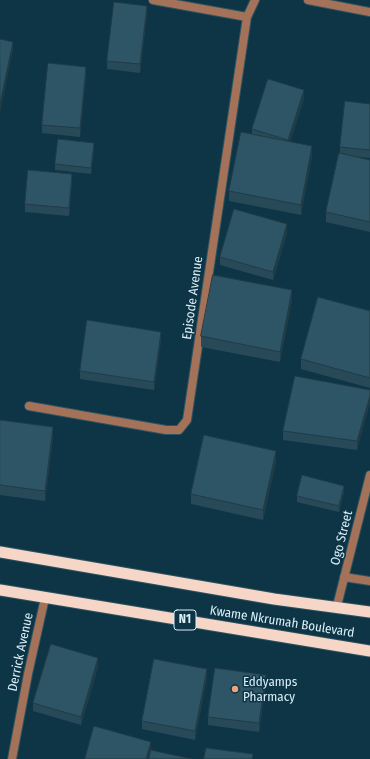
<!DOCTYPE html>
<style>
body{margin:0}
canvas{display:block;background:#0d3545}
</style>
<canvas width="370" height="759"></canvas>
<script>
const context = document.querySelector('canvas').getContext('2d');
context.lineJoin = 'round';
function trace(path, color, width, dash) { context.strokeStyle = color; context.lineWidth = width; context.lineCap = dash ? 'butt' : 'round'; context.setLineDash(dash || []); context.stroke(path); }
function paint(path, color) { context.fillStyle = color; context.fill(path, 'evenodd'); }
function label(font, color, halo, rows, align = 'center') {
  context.font = font + ' "Fira Sans Condensed",sans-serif'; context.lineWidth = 3; context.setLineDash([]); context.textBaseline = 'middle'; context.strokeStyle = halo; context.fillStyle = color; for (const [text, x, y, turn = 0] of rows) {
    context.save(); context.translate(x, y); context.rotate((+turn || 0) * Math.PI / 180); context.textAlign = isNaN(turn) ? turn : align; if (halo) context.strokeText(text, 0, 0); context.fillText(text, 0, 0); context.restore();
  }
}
const minor = new Path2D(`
 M 153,0 L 247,17
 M 308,0 L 370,12
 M 29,406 L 166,430 L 179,430 L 187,420 L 247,17 L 255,0
 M 344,577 L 370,581
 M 337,606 L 370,475
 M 12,759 L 28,674 L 45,598`);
const trunk = new Path2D(`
 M 0,552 L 274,599 L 370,612
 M 0,590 L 370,651`);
trace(minor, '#2e5362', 10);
trace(trunk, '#2e5362', 13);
trace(minor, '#a47258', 8);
trace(trunk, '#f6d6c6', 11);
paint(new Path2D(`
 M 147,14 L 140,73 L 107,69 L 107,61 Z
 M 86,75 L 80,137 L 42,133 L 42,125 Z
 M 304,99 L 290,141 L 312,156 L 301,215 L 229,201 L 229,191 L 252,134 L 252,129 Z
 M 370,104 L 370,158 L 357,157 L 370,160 L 370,232 L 326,222 L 326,212 L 340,153 L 340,147 Z
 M 94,149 L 91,174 L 55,170 L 55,164 Z
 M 72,182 L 69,216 L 25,212 L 25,204 Z
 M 287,233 L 273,280 L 220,265 L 220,257 Z
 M 292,300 L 280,362 L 201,347 L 201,336 Z
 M 370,311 L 370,388 L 301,369 L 301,359 Z
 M 161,340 L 154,390 L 80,379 L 80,371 Z
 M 370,390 L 357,450 L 283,440 L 283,431 Z
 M 0,420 L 53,437 L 45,501 L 0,495 Z
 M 276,461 L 263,520 L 191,504 L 191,494 Z
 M 344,492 L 339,512 L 297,502 L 297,496 Z
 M 98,667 L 81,725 L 33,711 L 33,703 Z
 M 207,677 L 195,740 L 142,729 L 142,721 Z
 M 266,683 L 259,732 L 208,725 L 208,717 Z`), '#284957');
paint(new Path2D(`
 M 147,6 L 147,14 L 140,73 L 140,64 Z
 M 13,42 L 13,50 L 0,113 L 0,104 Z
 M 86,67 L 86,75 L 80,137 L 80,128 Z
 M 304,90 L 304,99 L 288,149 L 288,140 Z
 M 94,143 L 94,149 L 91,174 L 91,168 Z
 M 312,146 L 312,156 L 301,215 L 301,205 Z
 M 72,174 L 72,182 L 69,216 L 69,208 Z
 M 287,224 L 287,233 L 273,280 L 273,272 Z
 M 292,290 L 292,300 L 280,362 L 280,352 Z
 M 161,332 L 161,340 L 154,390 L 154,382 Z
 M 370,396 L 370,404 L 357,450 L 357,441 Z
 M 53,427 L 53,437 L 45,501 L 45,491 Z
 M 276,451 L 276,461 L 263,520 L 263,510 Z
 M 344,486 L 344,492 L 339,512 L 339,506 Z
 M 98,658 L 98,667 L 81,725 L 81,717 Z
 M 207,669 L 207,677 L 195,740 L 195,731 Z
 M 266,675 L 266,683 L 259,732 L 259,723 Z
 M 151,742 L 151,750 L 148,759 L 146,759 Z`), '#203c47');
const building = new Path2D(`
 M 114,2 L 147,6 L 140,64 L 107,61 Z
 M 0,39 L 13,42 L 0,104 Z
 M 48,63 L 86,67 L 80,128 L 42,125 Z
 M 268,79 L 304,90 L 288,140 L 252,129 Z
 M 345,101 L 370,104 L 370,150 L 340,147 Z
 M 241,132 L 312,146 L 301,205 L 229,191 Z
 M 58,139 L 94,143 L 91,168 L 55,164 Z
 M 339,153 L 370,160 L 370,222 L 326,212 Z
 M 28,170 L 72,174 L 69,208 L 25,204 Z
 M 234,209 L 287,224 L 273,272 L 220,257 Z
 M 213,275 L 292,290 L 280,352 L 201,336 Z
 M 318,297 L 370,311 L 370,378 L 301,359 Z
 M 87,320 L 161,332 L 154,382 L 80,371 Z
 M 295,376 L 370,390 L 370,396 L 357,441 L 283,431 Z
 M 0,420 L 53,427 L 45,491 L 0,485 Z
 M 204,435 L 276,451 L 263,510 L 191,494 Z
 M 302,475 L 344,486 L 339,506 L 297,496 Z
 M 51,644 L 98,658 L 81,717 L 33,703 Z
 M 154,659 L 207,669 L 195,731 L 142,721 Z
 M 215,668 L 266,675 L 259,723 L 208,717 Z
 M 94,726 L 151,742 L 146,759 L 85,759 Z
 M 206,748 L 253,754 L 252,759 L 204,759 Z
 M 151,750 L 192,759 L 149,759 Z`);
paint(building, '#2e5565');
trace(building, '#203c47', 1);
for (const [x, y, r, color] of [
 [235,689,4,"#f0a279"]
]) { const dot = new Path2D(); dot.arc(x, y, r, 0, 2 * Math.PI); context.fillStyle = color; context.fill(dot); trace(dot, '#0d3545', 1.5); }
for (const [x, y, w] of [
 [185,620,22]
]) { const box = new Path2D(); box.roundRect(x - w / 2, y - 10, w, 20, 3); context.fillStyle = '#0d3545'; context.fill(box); trace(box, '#dbeff9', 1); }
label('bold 12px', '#dbeff9', null, [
 ["N1",185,620]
]);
label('13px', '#dbeff9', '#0d3545', [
 ["Episode Avenue",193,298,-82],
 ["Ogo Street",342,538,-76],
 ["Kwame Nkrumah Boulevard",282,622,9],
 ["Derrick Avenue",21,652,-78]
]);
label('13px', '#dbeff9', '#0d3545', [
 ["Eddyamps",243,682],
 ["Pharmacy",243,697]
], 'left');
</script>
